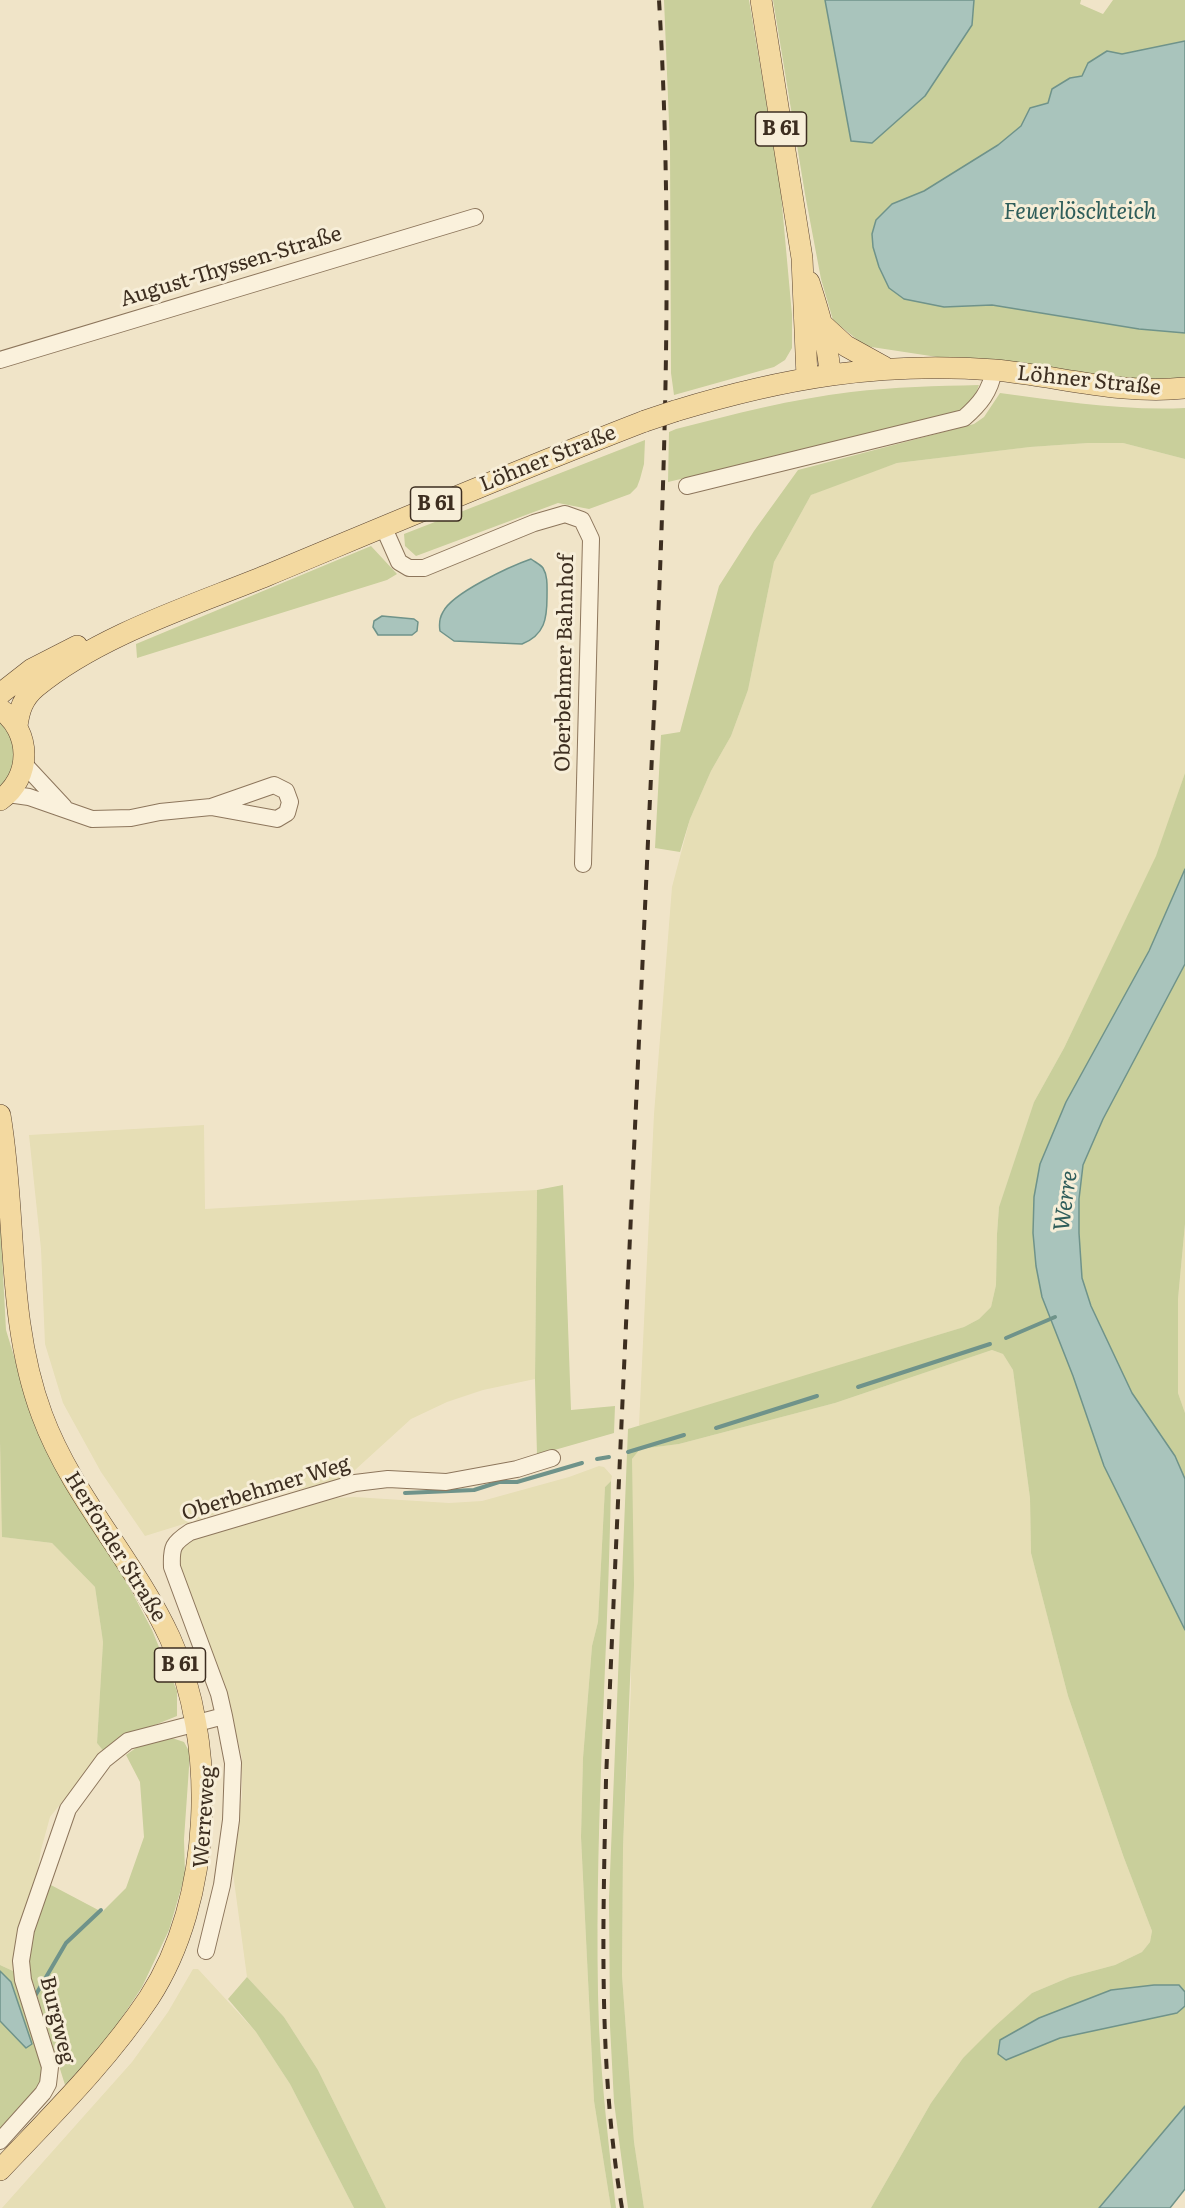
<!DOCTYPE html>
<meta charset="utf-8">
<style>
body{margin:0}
canvas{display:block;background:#f0e4c8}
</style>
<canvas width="1185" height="2208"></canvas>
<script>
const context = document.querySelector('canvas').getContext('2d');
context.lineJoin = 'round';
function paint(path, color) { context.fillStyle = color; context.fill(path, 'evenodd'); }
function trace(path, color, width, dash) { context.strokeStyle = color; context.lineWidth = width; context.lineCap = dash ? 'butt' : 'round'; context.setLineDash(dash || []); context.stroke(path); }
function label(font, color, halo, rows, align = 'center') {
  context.font = font + ' Literata,serif'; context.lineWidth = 6; context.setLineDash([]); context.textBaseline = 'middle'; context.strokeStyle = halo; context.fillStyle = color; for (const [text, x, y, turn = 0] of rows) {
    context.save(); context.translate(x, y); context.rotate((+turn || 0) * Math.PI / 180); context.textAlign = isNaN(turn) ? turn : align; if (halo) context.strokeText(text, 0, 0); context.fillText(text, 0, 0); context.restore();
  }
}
paint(new Path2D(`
 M 1088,443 L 1123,443 L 1185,459 L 1185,773 L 1157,856 L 1064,1048 L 1034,1102 L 999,1207 L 997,1234 L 996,1285 L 991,1307 L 979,1319 L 964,1327 L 642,1426 L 639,1425 L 654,1114 L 672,887 L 690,819 L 711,771 L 731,736 L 748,690 L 774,562 L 811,495 L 839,483 L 897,463 L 1029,447 Z
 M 204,1125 L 205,1209 L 537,1190 L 535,1379 L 483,1390 L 447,1402 L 411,1419 L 344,1480 L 290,1491 L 145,1536 L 101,1472 L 63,1403 L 45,1344 L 41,1249 L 29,1135 Z
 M 1185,1224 L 1185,1413 L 1178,1393 L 1178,1299 Z
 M 992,1350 L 1003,1354 L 1013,1370 L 1030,1498 L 1031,1553 L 1068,1696 L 1124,1858 L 1152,1931 L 1150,1942 L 1142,1952 L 1115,1965 L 1070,1977 L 1032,1993 L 963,2058 L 931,2103 L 871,2208 L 644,2208 L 634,2142 L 622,1975 L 623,1847 L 631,1689 L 632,1459 L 640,1449 L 679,1444 L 835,1403 Z
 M 0,1441 L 3,1537 L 52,1543 L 95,1587 L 103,1642 L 97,1743 L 105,1753 L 82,1777 L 50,1817 L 41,1850 L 34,1891 L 15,1972 L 0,1965 Z
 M 599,1466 L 604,1467 L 612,1476 L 611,1481 L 605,1487 L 598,1622 L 592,1646 L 583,1758 L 581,1837 L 594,2101 L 611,2208 L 386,2208 L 318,2070 L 284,2017 L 247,1977 L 232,1866 L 234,1841 L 242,1797 L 242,1758 L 225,1687 L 184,1584 L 178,1554 L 190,1540 L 203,1536 L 337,1498 L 354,1497 L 449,1503 L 482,1501 L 569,1477 Z
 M 193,1969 L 198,1969 L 256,2032 L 290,2084 L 354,2208 L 2,2208 L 132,2062 L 168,2012 Z`), '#e6deb5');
paint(new Path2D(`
 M 664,0 L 749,0 L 780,183 L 792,315 L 792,348 L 785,360 L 774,367 L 674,395 L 671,373 L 670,146 Z
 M 773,0 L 825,0 L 851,141 L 972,25 L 974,0 L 1081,0 L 1080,4 L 1103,14 L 1113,0 L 1185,0 L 1185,41 L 1122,54 L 1107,51 L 1088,63 L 1082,76 L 1070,78 L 1048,104 L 1030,108 L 1021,126 L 998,145 L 924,191 L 892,204 L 904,299 L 944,307 L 992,305 L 1139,329 L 1185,333 L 1185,379 L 1141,380 L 957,360 L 865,346 L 833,320 L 821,279 L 805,194 Z
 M 979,385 L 971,406 L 949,416 L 668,482 L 669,432 L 676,429 C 734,414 792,399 851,392 C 894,387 937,386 979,385 Z
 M 1000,393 C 1062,401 1123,411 1185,408 L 1185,459 L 1123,443 L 1088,443 L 1030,447 L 897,463 L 811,495 L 774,562 L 748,690 L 731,736 L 711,771 L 690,819 L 680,852 L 655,848 L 661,735 L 680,732 L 719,586 L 754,531 L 798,470 L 974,424 L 984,417 Z
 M 645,440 L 644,464 L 640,479 L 637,487 L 630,494 L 589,509 L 558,503 L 416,556 L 405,546 L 404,534 Z
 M 371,546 L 397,574 L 387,580 L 137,658 L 136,644 Z
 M 0,720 C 4,725 9,730 12,736 C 19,754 13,775 0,787 Z
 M 1185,773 L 1185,869 L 1149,951 L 1066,1102 L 1040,1164 L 1042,1297 L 1073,1376 L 1104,1466 L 1185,1630 L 1185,1992 L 1179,1985 L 1154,1985 L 1111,1990 L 1006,2060 L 1060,2038 L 1177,2013 L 1185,2006 L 1185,2106 L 1099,2208 L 871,2208 L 931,2103 L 963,2058 L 993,2028 L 1032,1993 L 1070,1977 L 1115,1965 L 1142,1952 L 1150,1942 L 1152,1931 L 1124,1858 L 1068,1696 L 1040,1588 L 1031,1553 L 1030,1498 L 1013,1370 L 1003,1354 L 992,1350 L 835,1403 L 679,1444 L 640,1449 L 632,1459 L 634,1585 L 623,1847 L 622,1975 L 634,2142 L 644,2208 L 628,2208 L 614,2102 L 610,2026 L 609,1898 L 628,1429 L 964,1327 L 979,1319 L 991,1307 L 996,1285 L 997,1234 L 999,1207 L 1034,1102 L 1064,1048 L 1156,856 Z
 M 1185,964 L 1185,1224 L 1178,1299 L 1178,1393 L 1185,1413 L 1185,1479 L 1175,1456 L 1132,1393 L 1091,1306 L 1082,1278 L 1079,1233 L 1079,1199 L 1083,1165 L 1103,1119 Z
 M 563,1185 L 571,1410 L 615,1406 L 614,1433 L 537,1455 L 535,1379 L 537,1190 Z
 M 0,1218 L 6,1330 L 37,1432 L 131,1590 L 152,1630 L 177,1691 L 177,1716 L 125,1737 L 105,1753 L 97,1743 L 103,1642 L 95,1587 L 52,1543 L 2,1537 L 0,1441 Z
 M 611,1481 C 608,1663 593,1845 599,2027 C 602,2088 609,2148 616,2208 L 611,2208 L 594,2101 L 581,1837 L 583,1758 L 592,1646 L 598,1622 L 605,1487 Z
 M 169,1737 L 184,1742 L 190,1753 L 184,1839 L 185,1875 L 169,1930 L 142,1987 L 107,2040 L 65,2085 L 33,1982 C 19,1958 41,1910 49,1884 L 102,1912 L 126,1888 L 144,1837 L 140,1782 L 126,1755 L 140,1745 Z
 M 0,1965 L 15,1972 L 42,2056 L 44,2083 L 0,2134 Z
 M 247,1977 L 284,2017 L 318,2070 L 386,2208 L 354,2208 L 290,2084 L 256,2032 L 228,1999 Z`), '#c9cf9b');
const water = new Path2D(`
 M 825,0 L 974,0 L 972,25 L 925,96 L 872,143 L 851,141 Z
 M 1185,41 L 1185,333 L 1139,329 L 992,305 L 944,307 L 904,299 L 889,288 L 879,267 L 873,247 L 872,234 L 876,220 L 892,204 L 924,191 L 998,145 L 1021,126 L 1030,108 L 1048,103 L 1052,89 L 1070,78 L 1082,76 L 1088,63 L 1107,51 L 1122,54 Z
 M 531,559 C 535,562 541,565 543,568 C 548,576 547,587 547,597 C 547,618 545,635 522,644 L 454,641 L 440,631 C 439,625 440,617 443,612 C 452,593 511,566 531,559 Z
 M 382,616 L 414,619 L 418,622 L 417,631 L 412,635 L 378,635 L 373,627 L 374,621 Z
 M 1185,869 L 1185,964 L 1103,1119 L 1083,1165 L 1079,1199 L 1079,1233 L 1082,1278 L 1091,1306 L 1132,1393 L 1175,1456 L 1185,1479 L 1185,1630 L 1104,1466 L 1073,1376 L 1042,1297 L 1036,1266 L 1033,1233 L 1034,1197 L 1040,1164 L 1066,1102 L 1149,951 Z
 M 0,1971 L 11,1982 L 32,2044 L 26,2048 L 0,2021 Z
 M 1154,1985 L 1179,1985 L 1185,1992 L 1185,2006 L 1177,2013 L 1060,2038 L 1006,2060 L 998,2054 L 1000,2040 L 1039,2018 L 1111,1990 Z
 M 1185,2106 L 1185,2189 L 1170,2208 L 1099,2208 Z`);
paint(water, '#a9c4bc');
trace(water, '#6f938a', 1.5);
trace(new Path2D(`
 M 1006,1338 L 1055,1317
 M 858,1387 L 990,1344
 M 716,1428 L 817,1396
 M 628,1452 L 684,1435
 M 597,1459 L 609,1457
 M 405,1493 L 474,1490 L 499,1482 L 517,1482 L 582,1463
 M 35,1996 L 66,1943 L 101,1910`), '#6f938a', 4);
const minor = new Path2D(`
 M 0,360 L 475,217
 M 687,486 L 964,418 C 980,404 990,392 994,370
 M 383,526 L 399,562 L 409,568 L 424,568 L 534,523 L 565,514 L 582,520 L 591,539 L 583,864
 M 24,764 L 64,807
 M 8,794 L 29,797 L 92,819 L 131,818 L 160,812 L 211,807 L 274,785 L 286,791 L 290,802 L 287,813 L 277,819 L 211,807
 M 224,1716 L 219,1694 L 172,1567 C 171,1547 173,1543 190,1532 L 355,1483 L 388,1479 L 446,1482 L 517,1469 L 552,1458
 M 0,2141 L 43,2093 L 48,2084 L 50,2067 L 23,1980 L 21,1961 L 26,1930 L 68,1809 L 104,1760 L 128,1741 L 224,1716 L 233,1763 L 231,1820 L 222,1885 L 206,1951`);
const major = new Path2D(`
 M 761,0 L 802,258 L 807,377
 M 809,282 C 819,313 828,342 830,374
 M 823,325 L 846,346 L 884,367
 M 675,411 C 783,378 881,361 995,370 C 1058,376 1121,395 1185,388
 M 0,694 L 32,669 L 77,646
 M 0,709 C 32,731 32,778 0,800
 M 17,726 C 19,710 23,698 36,687 C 99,635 192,606 268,575 C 393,523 518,470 645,421
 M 0,1115 C 17,1215 6,1319 42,1415 C 72,1496 134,1560 170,1638 C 218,1743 213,1900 149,1998 C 107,2061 52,2115 0,2170`);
trace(minor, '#8d765c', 18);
trace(major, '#5b4430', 22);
trace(minor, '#faf1dc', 16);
trace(major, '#f3d9a0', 21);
trace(new Path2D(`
 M 622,2208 C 598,2067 603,1923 606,1780 C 619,1467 634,1154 648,841 C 661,561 676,280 659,0`), '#3d2e20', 4, [10, 10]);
const majorBridge = new Path2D(`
 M 645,421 L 675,411`);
trace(majorBridge, '#5b4430', 22, []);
trace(majorBridge, '#f3d9a0', 21);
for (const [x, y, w] of [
 [781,129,51],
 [436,504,51],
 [180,1665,51]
]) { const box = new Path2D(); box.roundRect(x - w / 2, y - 17, w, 34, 4.5); context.fillStyle = '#f7eed8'; context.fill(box); trace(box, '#3d2e20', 1.5); }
label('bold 20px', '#3d2e20', null, [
 ["B 61",781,129],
 ["B 61",436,504],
 ["B 61",180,1665]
]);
label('21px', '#3d2e20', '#f7eed8', [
 ["August-Thyssen-Straße",231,267,-17],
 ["Löhner Straße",1089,381,6],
 ["Löhner Straße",548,459,-22],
 ["Oberbehmer Bahnhof",565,663,-89],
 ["Oberbehmer Weg",266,1489,-17],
 ["Herforder Straße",115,1547,58],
 ["Werreweg",205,1817,-86],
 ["Burgweg",57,2020,76]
]);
label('italic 22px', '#2f5d5a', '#f7eed8', [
 ["Feuerlöschteich",1080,213],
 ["Werre",1066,1201,-82]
]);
</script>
